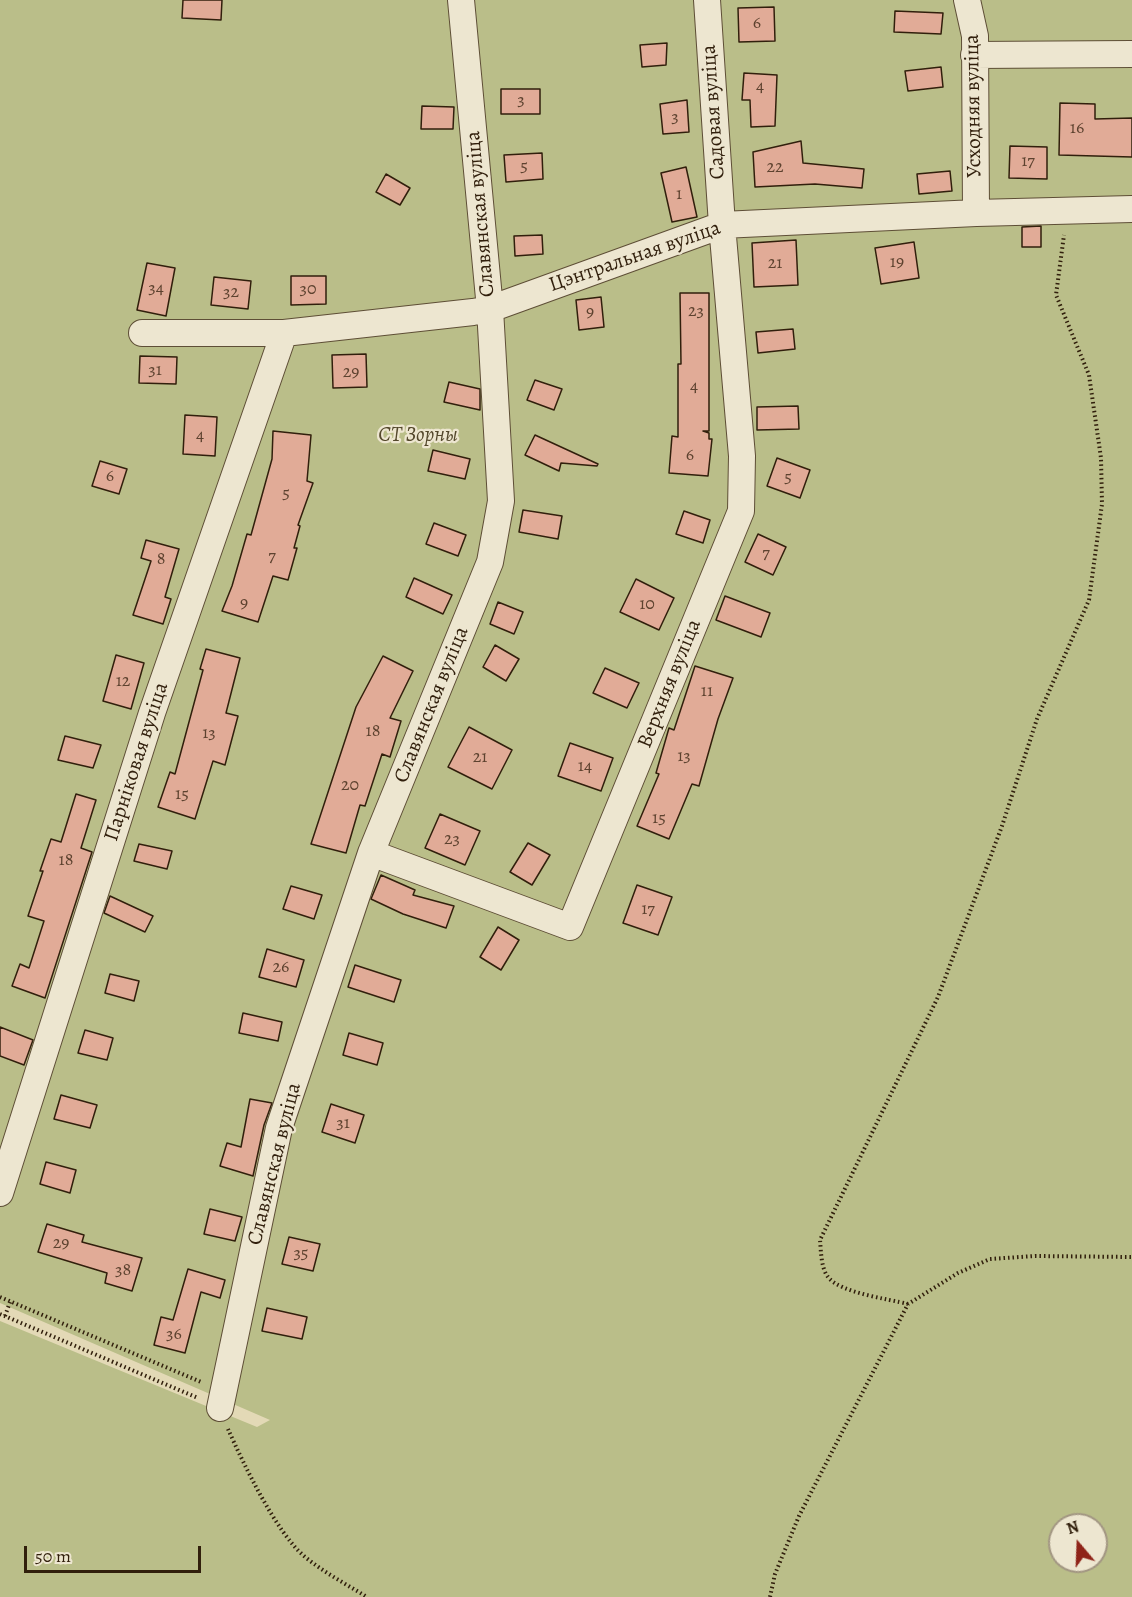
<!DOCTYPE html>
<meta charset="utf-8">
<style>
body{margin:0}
#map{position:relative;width:1132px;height:1597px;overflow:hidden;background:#e3d9b6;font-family:Alegreya,serif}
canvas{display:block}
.north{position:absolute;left:1048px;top:1513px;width:60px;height:60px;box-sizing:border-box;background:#ede6d0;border:2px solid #a29682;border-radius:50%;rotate:341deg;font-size:16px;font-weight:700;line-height:24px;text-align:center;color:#311f0c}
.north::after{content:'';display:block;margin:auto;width:21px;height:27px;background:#8f2418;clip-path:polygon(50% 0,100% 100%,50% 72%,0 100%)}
.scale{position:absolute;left:24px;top:1546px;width:177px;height:27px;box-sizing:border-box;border:3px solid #311f0c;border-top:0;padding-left:8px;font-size:18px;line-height:21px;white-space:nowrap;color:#311f0c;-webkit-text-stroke:4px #ede6d0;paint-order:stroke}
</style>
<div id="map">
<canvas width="1132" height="1597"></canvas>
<div class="north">N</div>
<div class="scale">50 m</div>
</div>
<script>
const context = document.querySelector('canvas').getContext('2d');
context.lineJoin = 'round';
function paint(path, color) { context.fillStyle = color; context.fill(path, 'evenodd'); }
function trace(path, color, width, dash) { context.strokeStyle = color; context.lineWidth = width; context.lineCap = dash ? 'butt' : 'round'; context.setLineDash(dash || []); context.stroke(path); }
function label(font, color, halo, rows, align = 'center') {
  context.font = font + ' Alegreya,serif'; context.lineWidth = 4.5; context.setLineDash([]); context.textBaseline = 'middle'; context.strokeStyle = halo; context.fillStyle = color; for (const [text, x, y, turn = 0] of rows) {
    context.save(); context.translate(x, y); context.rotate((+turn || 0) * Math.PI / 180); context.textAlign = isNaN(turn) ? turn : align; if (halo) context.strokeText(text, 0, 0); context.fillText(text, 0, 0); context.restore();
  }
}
paint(new Path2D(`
 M 0,0 L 1132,0 L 1132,1597 L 0,1597 L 0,1321 L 257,1427 L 270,1420 L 0,1303 ZM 1060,1525 L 1096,1525 L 1096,1561 L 1060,1561 Z`), '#babe89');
const building = new Path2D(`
 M 183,0 L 222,0 L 221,20 L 182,18 Z
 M 774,7 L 775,41 L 739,42 L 738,8 Z
 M 895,11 L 943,13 L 941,34 L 894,32 Z
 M 667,43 L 666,65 L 642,67 L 640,45 Z
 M 941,67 L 943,87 L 908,91 L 905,71 Z
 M 744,73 L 777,75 L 775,126 L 751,127 L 750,100 L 742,100 Z
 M 501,89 L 540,89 L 540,114 L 501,114 Z
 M 687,100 L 689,132 L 663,134 L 660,104 Z
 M 1060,103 L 1095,104 L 1095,119 L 1132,118 L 1132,157 L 1059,155 Z
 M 422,106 L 454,107 L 453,129 L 421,129 Z
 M 801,141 L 803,163 L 864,169 L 862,188 L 815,184 L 755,187 L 753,152 Z
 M 1010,146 L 1047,147 L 1047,179 L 1009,178 Z
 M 542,153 L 543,179 L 506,182 L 504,155 Z
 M 686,167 L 697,217 L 672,222 L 661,173 Z
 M 950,171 L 952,191 L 919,194 L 917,174 Z
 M 386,174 L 410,188 L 400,205 L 376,192 Z
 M 1041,226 L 1041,247 L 1022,247 L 1022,227 Z
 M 542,235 L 543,254 L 515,256 L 514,236 Z
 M 796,240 L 798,285 L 754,287 L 752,243 Z
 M 914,242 L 919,278 L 881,284 L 875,248 Z
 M 147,263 L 175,268 L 166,316 L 137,310 Z
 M 291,276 L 326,276 L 326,304 L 291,305 Z
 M 214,277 L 251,281 L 248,309 L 211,305 Z
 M 680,293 L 709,293 L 709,431 L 703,431 L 709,433 L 709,439 L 712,439 L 708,476 L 669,473 L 672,436 L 678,437 L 678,364 L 681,364 Z
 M 601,297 L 604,327 L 579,330 L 576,300 Z
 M 793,329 L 795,349 L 758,353 L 756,332 Z
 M 366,354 L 367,387 L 333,388 L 332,355 Z
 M 140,356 L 177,357 L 176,384 L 139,383 Z
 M 535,380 L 562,389 L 554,410 L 527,400 Z
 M 449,382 L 480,389 L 480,410 L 444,402 Z
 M 798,406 L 799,429 L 757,430 L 757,407 Z
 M 185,415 L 217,417 L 215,456 L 183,454 Z
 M 273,431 L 311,435 L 307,481 L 313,483 L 298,525 L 300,526 L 294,548 L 297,548 L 288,580 L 273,576 L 258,622 L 222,611 L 232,586 L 247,534 L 251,535 L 272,459 Z
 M 535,435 L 598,464 L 597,466 L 561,463 L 559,471 L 525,455 Z
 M 433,450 L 470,459 L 465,479 L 428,471 Z
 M 777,458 L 810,470 L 800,498 L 767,486 Z
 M 100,461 L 127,469 L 119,494 L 92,486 Z
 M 523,510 L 562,516 L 558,539 L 519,532 Z
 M 684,511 L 710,520 L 703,543 L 676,534 Z
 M 434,523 L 466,535 L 458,556 L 426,544 Z
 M 758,534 L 786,547 L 773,575 L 745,562 Z
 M 146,540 L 179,549 L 165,597 L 171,599 L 163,624 L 133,615 L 151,561 L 141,558 Z
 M 414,578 L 452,595 L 443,614 L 406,597 Z
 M 636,579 L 674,598 L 659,630 L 620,612 Z
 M 725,596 L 770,613 L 761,637 L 716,620 Z
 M 498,602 L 523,612 L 514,634 L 490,624 Z
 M 495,645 L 519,659 L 506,681 L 483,667 Z
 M 206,649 L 240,658 L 226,713 L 238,716 L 225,765 L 213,761 L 195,819 L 158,807 L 170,772 L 175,774 L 203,670 L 200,669 Z
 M 116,655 L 144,663 L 131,709 L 103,701 Z
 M 383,656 L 413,671 L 390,718 L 401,721 L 390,757 L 382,754 L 365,806 L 360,805 L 346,853 L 311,844 L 356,707 Z
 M 695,666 L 733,678 L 718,719 L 699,786 L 692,784 L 669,839 L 637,826 L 659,774 L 656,773 L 669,728 L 674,730 Z
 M 605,668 L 639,683 L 627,708 L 593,693 Z
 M 469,727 L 512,750 L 492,789 L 448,767 Z
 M 65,736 L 101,745 L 93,768 L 58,760 Z
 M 570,743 L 613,758 L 601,791 L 558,776 Z
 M 76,794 L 96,800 L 81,848 L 92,852 L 45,998 L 12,986 L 20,964 L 29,968 L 44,921 L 28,916 L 43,871 L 40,871 L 51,839 L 61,842 Z
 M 440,814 L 480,831 L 465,865 L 425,848 Z
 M 528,843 L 550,855 L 532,885 L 510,872 Z
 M 139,844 L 172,851 L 167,869 L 134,861 Z
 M 381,875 L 415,890 L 413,895 L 454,906 L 446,928 L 403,914 L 371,899 Z
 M 637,885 L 672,897 L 658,935 L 623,923 Z
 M 291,886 L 322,895 L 314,919 L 283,909 Z
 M 110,896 L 153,916 L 145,932 L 104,913 Z
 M 498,927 L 519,940 L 501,970 L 480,957 Z
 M 267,949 L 304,960 L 296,987 L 259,977 Z
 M 355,965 L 401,980 L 394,1002 L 348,987 Z
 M 110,974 L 139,981 L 134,1001 L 105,993 Z
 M 243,1013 L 282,1022 L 278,1041 L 239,1033 Z
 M 0,1027 L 33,1040 L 24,1065 L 0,1056 Z
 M 85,1030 L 113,1038 L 107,1060 L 78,1053 Z
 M 349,1033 L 383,1043 L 377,1065 L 343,1055 Z
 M 61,1095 L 97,1105 L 90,1128 L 54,1119 Z
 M 250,1099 L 272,1103 L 264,1125 L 253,1176 L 220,1166 L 227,1143 L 241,1147 Z
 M 331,1104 L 364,1115 L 355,1143 L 322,1132 Z
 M 46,1162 L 76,1170 L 70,1193 L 40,1184 Z
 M 210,1209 L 242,1217 L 235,1241 L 204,1234 Z
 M 47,1224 L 84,1235 L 82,1242 L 142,1258 L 132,1291 L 105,1283 L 107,1273 L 38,1252 Z
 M 289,1237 L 320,1244 L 313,1271 L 282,1264 Z
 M 188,1269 L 225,1280 L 220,1298 L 201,1292 L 185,1353 L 154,1345 L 161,1317 L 173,1320 Z
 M 267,1308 L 307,1317 L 302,1339 L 262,1331 Z`);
paint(building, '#e1ab97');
trace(building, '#311f0c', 1.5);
const minor = new Path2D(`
 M 967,0 L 975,36 L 976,213
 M 974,55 L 1132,54
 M 142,333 L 284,333 L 473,312 L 490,309 L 722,225 L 976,213 L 1132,209
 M 371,853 L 570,927 L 741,511 L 742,456 L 722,225 L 707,0
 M 0,1193 L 152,713 L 284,333
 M 220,1408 L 279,1128 L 371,853 L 490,562 L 501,501 L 490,309 L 461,0`);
trace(minor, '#5e4e36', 28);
trace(new Path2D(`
 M 0,1297 L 201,1382
 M 908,1304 C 889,1299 840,1293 828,1277 C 821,1268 821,1251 820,1240 L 938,997 L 1002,826 L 1037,719 L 1089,600 L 1102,504 L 1101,458 L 1089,375 L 1056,295 L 1064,235
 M 0,1314 L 198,1398
 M 5,1316 L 10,1302
 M 228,1429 C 243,1463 276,1532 304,1556 C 323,1572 346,1584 367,1597
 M 770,1597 L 775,1574 L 799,1516 L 908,1304 L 958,1273 L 990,1259 L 1035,1256 L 1132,1257`), '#311f0c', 4, [1.5, 3]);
trace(minor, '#ede6d0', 26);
label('18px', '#5d422f', null, [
 ["6",757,24],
 ["4",760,87],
 ["3",521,101],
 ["3",675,118],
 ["16",1077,129],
 ["17",1028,162],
 ["5",524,167],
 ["22",775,168],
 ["1",679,195],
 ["19",897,263],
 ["21",775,264],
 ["34",156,289],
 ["30",308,290],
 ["32",231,293],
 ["23",696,312],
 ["9",590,313],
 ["31",155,371],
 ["29",351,373],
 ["4",694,387],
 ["4",200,436],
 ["6",690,456],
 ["6",110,477],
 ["5",788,478],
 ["5",286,494],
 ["7",766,554],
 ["7",272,557],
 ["8",161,560],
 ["9",244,604],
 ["10",647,605],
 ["12",123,682],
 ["11",707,692],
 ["18",373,732],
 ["13",209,734],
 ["13",684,757],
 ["21",480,758],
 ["14",585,767],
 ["20",350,786],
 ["15",182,795],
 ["15",659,819],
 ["23",452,840],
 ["18",66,861],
 ["17",648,910],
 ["26",281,968],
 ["31",343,1124],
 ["29",61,1244],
 ["35",301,1254],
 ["38",123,1271],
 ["36",174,1335]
]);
label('21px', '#311f0c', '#ede6d0', [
 ["Усходняя вуліца",974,106,-91],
 ["Садовая вуліца",714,112,-94],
 ["Славянская вуліца",481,214,-95],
 ["Цэнтральная вуліца",635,257,-19],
 ["Верхняя вуліца",670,684,-68],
 ["Славянская вуліца",432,705,-68],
 ["Парніковая вуліца",137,762,-72],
 ["Славянская вуліца",275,1164,-76]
]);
label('italic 21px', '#53472b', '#ede6d0', [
 ["СТ Зорны",418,436]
]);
</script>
